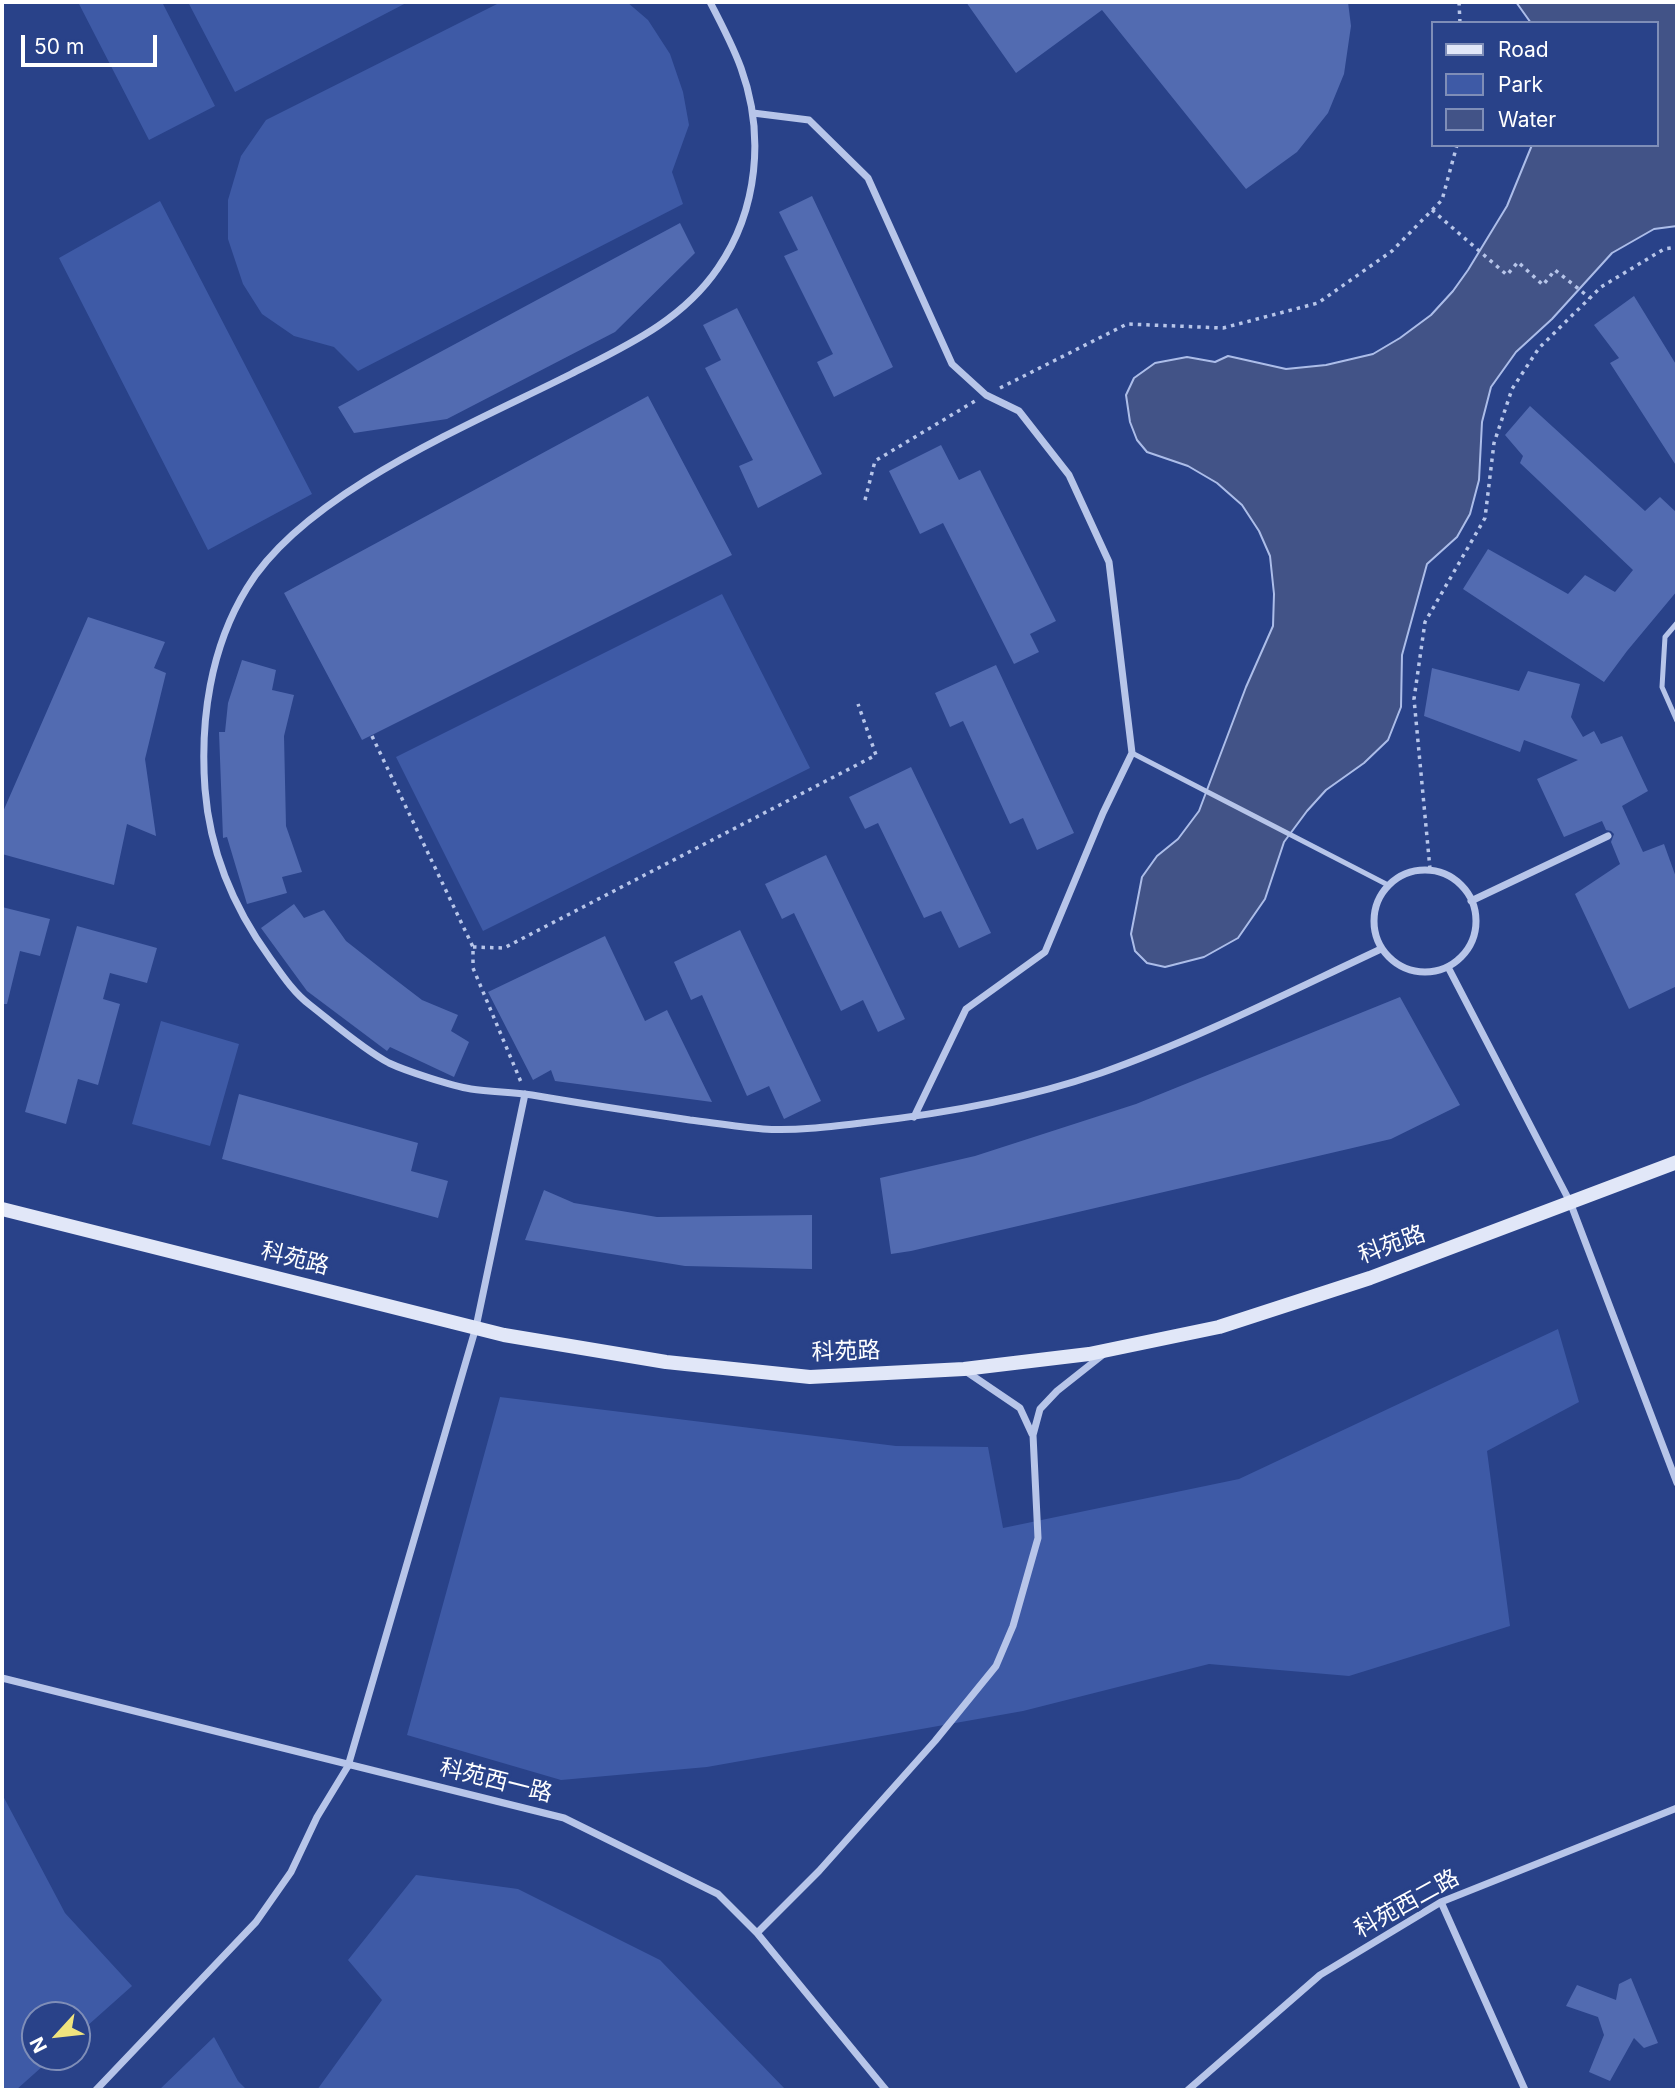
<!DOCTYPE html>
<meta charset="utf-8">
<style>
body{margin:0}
#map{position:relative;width:1679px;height:2092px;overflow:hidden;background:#294289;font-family:Inter,sans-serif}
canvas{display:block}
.frame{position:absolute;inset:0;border:4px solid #fff;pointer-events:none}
.legend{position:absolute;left:1431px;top:21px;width:228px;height:126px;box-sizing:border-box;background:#294289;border:2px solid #7f8eb8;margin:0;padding:9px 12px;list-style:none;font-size:21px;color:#fff}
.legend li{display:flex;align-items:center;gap:14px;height:35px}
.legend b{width:35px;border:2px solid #7f8eb8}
.north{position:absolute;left:21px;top:2001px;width:70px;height:70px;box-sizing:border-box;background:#294289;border:2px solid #7f8eb8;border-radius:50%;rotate:243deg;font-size:19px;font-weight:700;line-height:28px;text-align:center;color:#fff}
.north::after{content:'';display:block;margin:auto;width:24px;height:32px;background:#f0e47e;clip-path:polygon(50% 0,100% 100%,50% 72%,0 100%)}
.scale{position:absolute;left:21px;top:35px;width:136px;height:32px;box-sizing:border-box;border:4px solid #fff;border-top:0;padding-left:9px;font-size:21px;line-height:24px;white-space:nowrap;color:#fff;-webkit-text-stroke:5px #294289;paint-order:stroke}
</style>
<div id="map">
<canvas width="1679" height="2092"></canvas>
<div class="frame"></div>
<ul class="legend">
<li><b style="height:9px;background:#e1e7f8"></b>Road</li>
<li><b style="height:19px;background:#3e5aa6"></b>Park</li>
<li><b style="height:19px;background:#425387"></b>Water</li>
</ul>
<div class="north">N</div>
<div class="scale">50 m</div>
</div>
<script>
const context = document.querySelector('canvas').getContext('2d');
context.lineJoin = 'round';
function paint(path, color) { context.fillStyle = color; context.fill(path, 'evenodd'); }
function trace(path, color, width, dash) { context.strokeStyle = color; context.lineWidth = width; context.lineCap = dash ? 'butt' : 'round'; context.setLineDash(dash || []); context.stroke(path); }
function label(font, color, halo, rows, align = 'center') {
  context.font = font + ' Inter,"Noto Sans SC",sans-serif'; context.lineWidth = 7; context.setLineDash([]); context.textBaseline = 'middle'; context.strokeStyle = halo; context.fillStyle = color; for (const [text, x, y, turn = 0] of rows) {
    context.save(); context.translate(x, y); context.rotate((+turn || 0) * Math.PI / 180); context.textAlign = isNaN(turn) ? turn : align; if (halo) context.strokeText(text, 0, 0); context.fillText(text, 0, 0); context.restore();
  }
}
paint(new Path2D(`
 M 78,2 L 162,2 L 215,106 L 149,140 Z
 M 188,2 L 408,2 L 235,92 Z
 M 501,2 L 627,2 L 648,20 L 670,54 L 683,92 L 689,125 L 672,172 L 683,204 L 358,371 L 334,347 L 294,336 L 262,314 L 243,284 L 228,239 L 228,200 L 241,156 L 266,120 Z
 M 160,201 L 312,494 L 208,550 L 59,258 Z
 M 722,594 L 810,768 L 483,931 L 396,757 Z
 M 161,1021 L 239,1044 L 210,1146 L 132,1124 Z
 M 1558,1329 L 1579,1402 L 1487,1451 L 1510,1626 L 1349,1676 L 1209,1664 L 1023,1711 L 707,1767 L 561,1780 L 407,1735 L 500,1397 L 896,1446 L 988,1447 L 1003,1528 L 1239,1479 Z
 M 2,1794 L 65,1913 L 132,1986 L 77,2035 L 77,2015 L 35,2015 L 35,2057 L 53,2057 L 16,2090 L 2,2090 Z
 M 416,1875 L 518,1889 L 660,1960 L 786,2090 L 317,2090 L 382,2000 L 348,1960 Z
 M 214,2037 L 238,2081 L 247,2090 L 159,2090 Z`), '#3e5aa6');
const water = new Path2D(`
 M 1516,2 L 1677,2 L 1677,226 L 1654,229 L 1612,253 L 1552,319 L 1516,352 L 1491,387 L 1482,422 L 1479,480 L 1470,514 L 1457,537 L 1427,564 L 1402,655 L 1401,707 L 1388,740 L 1364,763 L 1326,790 L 1307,811 L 1284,842 L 1265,899 L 1238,938 L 1204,957 L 1165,967 L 1147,963 L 1135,951 L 1131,934 L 1142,877 L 1157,856 L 1178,839 L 1199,811 L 1246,687 L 1273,626 L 1274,594 L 1270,556 L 1259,531 L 1242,505 L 1217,483 L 1188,466 L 1147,452 L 1137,440 L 1130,422 L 1126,395 L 1134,378 L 1155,363 L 1187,357 L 1215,362 L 1228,356 L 1286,369 L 1326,365 L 1373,354 L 1400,338 L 1431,315 L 1453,291 L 1468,270 L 1507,206 L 1532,145 L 1656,145 L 1656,23 L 1531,23 Z`);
paint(water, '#425387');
trace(water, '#acbde9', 2);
paint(new Path2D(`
 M 966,2 L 1348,2 L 1351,26 L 1344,74 L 1328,113 L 1297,152 L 1246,189 L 1102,10 L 1016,73 Z
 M 812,196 L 893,367 L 834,397 L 817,362 L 833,354 L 784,256 L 798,250 L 779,212 Z
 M 680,223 L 695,253 L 615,332 L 447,419 L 354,433 L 338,407 Z
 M 1634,296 L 1677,366 L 1677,467 L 1610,363 L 1619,358 L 1594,325 Z
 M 737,308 L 822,474 L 758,508 L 739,466 L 753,460 L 705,368 L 721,360 L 703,325 Z
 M 648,396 L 732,555 L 362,740 L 284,593 Z
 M 1530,406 L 1645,511 L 1660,497 L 1677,513 L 1677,591 L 1627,651 L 1604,682 L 1463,589 L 1488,549 L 1568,594 L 1585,575 L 1615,592 L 1633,570 L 1520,463 L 1523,456 L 1505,435 Z
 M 941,445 L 959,480 L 980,470 L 1056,621 L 1030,634 L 1039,652 L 1014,664 L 943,523 L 920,534 L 889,471 Z
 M 88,617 L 165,642 L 154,668 L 166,673 L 145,759 L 156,836 L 127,824 L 114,885 L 2,854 L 2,814 Z
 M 242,660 L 276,670 L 272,690 L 294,695 L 284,736 L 286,826 L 302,872 L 282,877 L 287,893 L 247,904 L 227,837 L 223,838 L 219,732 L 225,732 L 228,703 Z
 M 996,665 L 1074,833 L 1037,850 L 1023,818 L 1010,824 L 963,721 L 950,727 L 935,693 Z
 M 1432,668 L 1519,691 L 1528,671 L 1580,684 L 1571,717 L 1583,737 L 1594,731 L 1601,744 L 1622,736 L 1648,791 L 1622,806 L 1643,852 L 1664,844 L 1677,880 L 1677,986 L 1629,1009 L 1575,894 L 1620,864 L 1611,842 L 1614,834 L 1611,831 L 1606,830 L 1602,821 L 1564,837 L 1537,779 L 1578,760 L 1524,740 L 1520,752 L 1424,716 Z
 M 911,767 L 991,933 L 959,948 L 941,911 L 924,918 L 878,823 L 865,829 L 849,797 Z
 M 826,855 L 905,1019 L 878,1032 L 863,1000 L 841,1011 L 794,913 L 782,919 L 765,884 Z
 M 294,904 L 304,918 L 324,910 L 346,941 L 388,974 L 422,1000 L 458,1015 L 451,1031 L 469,1042 L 454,1077 L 390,1047 L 387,1051 L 307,991 L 261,928 Z
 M 2,907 L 50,919 L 40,956 L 20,951 L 7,1004 L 2,1004 Z
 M 77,926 L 157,948 L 147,983 L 110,973 L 103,999 L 120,1004 L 98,1085 L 78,1079 L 66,1124 L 25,1112 Z
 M 740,930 L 821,1101 L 784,1119 L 769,1086 L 747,1096 L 702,995 L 691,1000 L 674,962 Z
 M 605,936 L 645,1021 L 667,1010 L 712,1102 L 555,1081 L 551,1070 L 533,1080 L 488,992 Z
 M 1400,997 L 1460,1105 L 1391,1139 L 911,1251 L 891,1254 L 880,1178 L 975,1156 L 1136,1104 Z
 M 239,1094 L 418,1143 L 411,1171 L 448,1181 L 438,1218 L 222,1159 Z
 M 544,1190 L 574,1203 L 657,1217 L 812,1215 L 812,1269 L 685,1266 L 525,1240 Z
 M 1631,1978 L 1658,2043 L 1644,2048 L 1634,2038 L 1610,2081 L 1589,2072 L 1604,2035 L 1598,2017 L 1566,2006 L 1577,1985 L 1616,2000 L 1619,1984 Z`), '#526bb1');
trace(new Path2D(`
 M 1459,2 L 1460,23
 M 1432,210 L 1507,275 L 1518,262 L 1543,285 L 1555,270 L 1590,298
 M 1000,388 L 1127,324 L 1223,328 L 1318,303 L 1392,251 L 1442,200 L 1457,145
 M 865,500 L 875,461 L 975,401
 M 372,736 L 473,947 L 473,968 L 521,1082
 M 1430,869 L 1414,699 L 1425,622 L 1485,518 L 1494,443 L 1512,389 L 1539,348 L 1601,287 L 1664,249 L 1677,247
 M 473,947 L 504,948 L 876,755 L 858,704`), '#b7c5e9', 3.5, [3.5, 5]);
trace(new Path2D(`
 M 1677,623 L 1665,637 L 1662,687 L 1677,721
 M 1132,753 L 1388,885`), '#b7c5e9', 5);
trace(new Path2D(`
 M 710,2 C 721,23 733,46 741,68 C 765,134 758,210 718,268 C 682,321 626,346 571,374 C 472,424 305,492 247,588 C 210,648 200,721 205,789 C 210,853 233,907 270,958 C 282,975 294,993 310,1005 C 333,1023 364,1050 389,1063 C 406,1071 452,1086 471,1089 C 491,1092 512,1092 532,1095 C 584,1104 637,1112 690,1120 C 714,1123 738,1127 763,1129 C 796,1131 828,1127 861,1123 C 942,1114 1023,1100 1101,1073 C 1197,1039 1289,992 1381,949
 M 753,113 L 809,120 L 868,178 L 952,364 L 986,395 L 1019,411 L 1069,475 L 1109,562 L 1132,753 L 1103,813 L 1045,952 L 966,1009 L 914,1117
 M1374 921a51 51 0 1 1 102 0a51 51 0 1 1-102 0Z
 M 1471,901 L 1608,836
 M 1448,967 L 1570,1202 L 1677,1483
 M 964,1370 L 1020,1408 L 1032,1434
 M 2,1678 L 564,1818 L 718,1894 L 757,1933 L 886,2090
 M 1441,1902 L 1525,2090
 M 757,1933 L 819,1871 L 935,1741 L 996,1666 L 1013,1626 L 1038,1538 L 1033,1435 L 1040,1409 L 1057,1391 L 1105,1353
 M 96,2090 L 256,1922 L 291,1872 L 317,1817 L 348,1766 L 476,1327 L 525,1094
 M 1188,2090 L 1320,1975 L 1441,1902 L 1677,1808`), '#b7c5e9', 7);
trace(new Path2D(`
 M 2,1209 L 504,1335 L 666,1362 L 810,1377 L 964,1369 L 1089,1354 L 1219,1327 L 1370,1278 L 1677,1162`), '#e1e7f8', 14);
label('23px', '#fff', '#294289', [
 ["科苑路",1392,1245,-20],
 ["科苑路",295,1259,14],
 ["科苑路",846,1352,-2],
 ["科苑西一路",496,1781,14],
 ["科苑西二路",1407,1904,-29]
]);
</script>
